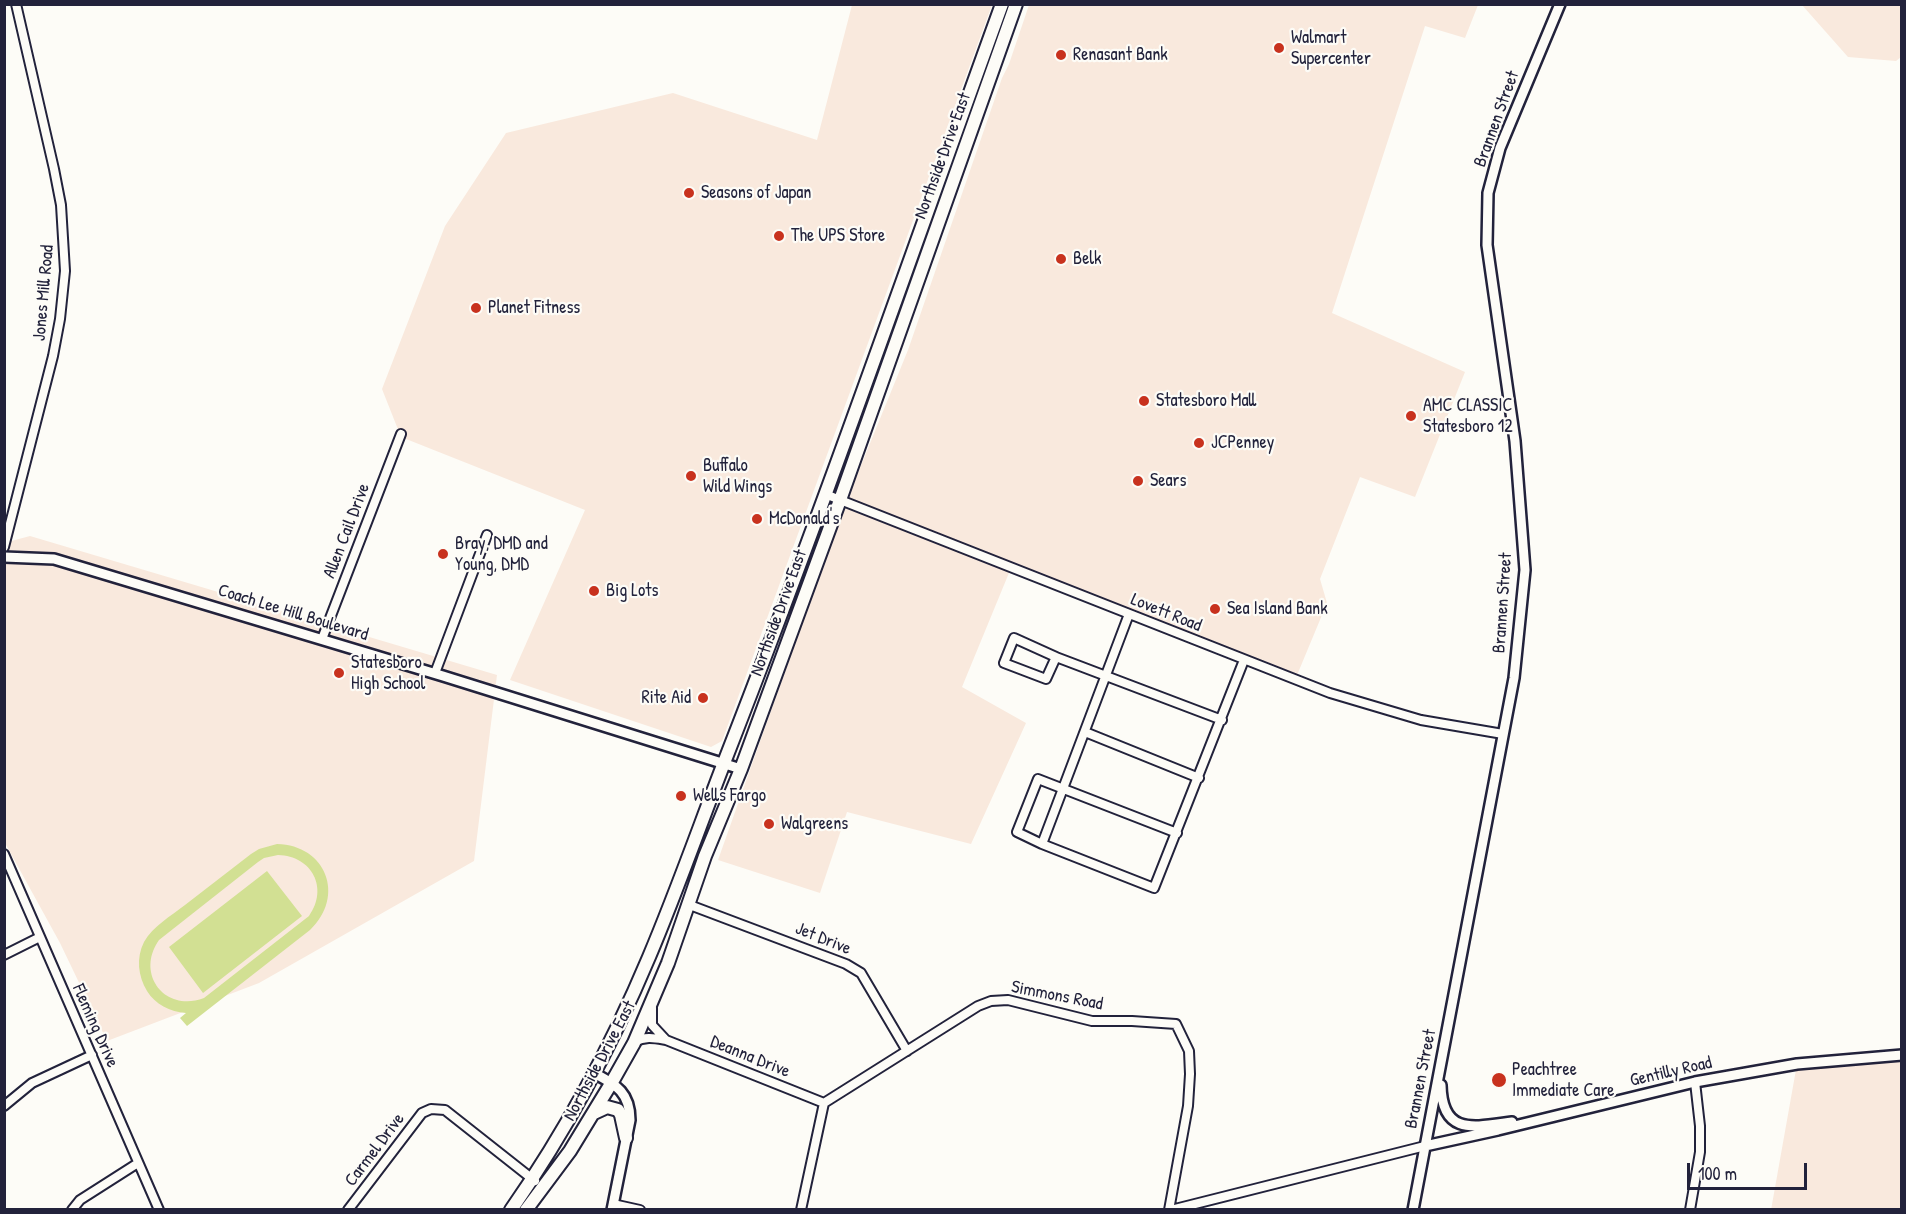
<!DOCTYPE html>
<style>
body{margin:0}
#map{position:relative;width:1906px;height:1214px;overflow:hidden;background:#fdfcf7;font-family:"Patrick Hand",sans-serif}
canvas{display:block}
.frame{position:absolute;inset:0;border:6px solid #22223b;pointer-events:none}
.scale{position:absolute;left:1687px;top:1163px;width:120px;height:27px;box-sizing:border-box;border:3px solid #22223b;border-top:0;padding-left:8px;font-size:18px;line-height:21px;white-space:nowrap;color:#22223b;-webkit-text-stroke:4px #fdfcf7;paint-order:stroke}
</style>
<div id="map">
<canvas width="1906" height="1214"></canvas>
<div class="frame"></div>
<div class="scale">100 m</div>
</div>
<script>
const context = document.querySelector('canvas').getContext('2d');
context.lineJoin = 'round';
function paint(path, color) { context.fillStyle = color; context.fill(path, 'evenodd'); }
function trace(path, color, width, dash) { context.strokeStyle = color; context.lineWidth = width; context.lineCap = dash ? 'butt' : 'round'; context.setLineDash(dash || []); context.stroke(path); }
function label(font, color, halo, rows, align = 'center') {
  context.font = font + ' "Patrick Hand",sans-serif'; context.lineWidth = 4.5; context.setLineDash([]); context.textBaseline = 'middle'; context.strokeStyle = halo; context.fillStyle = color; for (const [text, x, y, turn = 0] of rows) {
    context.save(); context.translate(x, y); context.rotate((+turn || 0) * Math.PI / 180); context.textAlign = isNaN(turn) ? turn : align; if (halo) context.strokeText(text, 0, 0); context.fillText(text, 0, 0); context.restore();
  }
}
paint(new Path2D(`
 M 852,5 L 992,5 L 722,741 L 711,747 L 510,680 L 585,510 L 401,437 L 382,389 L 445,226 L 506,133 L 673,93 L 817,140 Z
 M 1029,5 L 1478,5 L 1465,38 L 1425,26 L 1332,313 L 1465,372 L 1415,497 L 1360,477 L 1320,579 L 1327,603 L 1295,680 L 1011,568 L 962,687 L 1026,723 L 971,844 L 847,812 L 820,893 L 718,860 L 838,522 L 908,350 L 1002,78 L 1009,64 Z
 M 1802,5 L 1901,5 L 1901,57 L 1896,61 L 1848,57 Z
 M 30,536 L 497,675 L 474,861 L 259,983 L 107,1041 L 60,943 L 5,843 L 4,543 Z
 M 1901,1055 L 1901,1209 L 1771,1210 L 1797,1064 Z`), '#f9e9dd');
paint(new Path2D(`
 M 277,844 C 326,845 346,896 310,930 L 187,1026 L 180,1018 L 186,1013 C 170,1012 155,1004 147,991 C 138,976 136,958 144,942 C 153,926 171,916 185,905 C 207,888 229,871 251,854 L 259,849 ZM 278,855 C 312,856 329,888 309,916 L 204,998 C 165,1013 135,974 159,940 L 258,862 L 264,858 Z
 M 267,871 L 302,916 L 203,993 L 169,947 Z`), '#d2e093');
const minor = new Path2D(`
 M 825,494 L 1330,693 L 1421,720 L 1503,734
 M 4,547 L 53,356 L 60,319 L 65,271 L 61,205 L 54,169 L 16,4
 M 322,639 L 401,434
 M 1056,657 L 1046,679 L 1004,663 L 1014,638 L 1056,657 L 1222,720
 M 435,673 L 487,535
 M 1085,732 L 1199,778
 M 1177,833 L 1038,779 L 1017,832 L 1042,844 L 1154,888 L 1244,660
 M 1042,844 L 1129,614
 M 4,854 L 159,1210
 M 687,904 L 846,964 L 861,973 L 907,1051
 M 4,955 L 40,937
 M 652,1008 L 652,1025 L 665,1039
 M 634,1042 C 646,1036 654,1038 666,1040 L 824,1103
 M 824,1103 L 978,1006 L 991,1001 L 1008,1000 L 1092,1021 L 1132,1021 L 1176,1024 L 1189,1051 L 1190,1074 L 1188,1106 L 1169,1210
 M 4,1106 L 32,1083 L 92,1055
 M 613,1204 L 640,1210
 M 72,1210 L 80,1200 L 138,1163
 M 348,1210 L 422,1113 L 431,1109 L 445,1110 L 535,1181
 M 801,1210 L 824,1103
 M 1171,1210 L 1425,1146
 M 1690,1210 L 1700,1152 L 1700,1126 L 1695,1082`);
const tertiary = new Path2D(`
 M 4,557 L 54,559 L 443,676 L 741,769
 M 594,1073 C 616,1085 630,1092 630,1120 L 612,1210
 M 1441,1085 C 1442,1136 1474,1127 1512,1122
 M 1425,1146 L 1498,1130 L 1695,1082 L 1797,1064 L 1902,1055
 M 1413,1210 L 1514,678 L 1525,570 L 1515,441 L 1487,245 L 1488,193 L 1500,148 L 1560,4`);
const primary = new Path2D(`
 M 594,1113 L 607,1107 L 618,1110 L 621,1115 L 626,1138
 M 511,1210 C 566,1131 612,1045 649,957 C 677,891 701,822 727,755 C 824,507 911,255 1002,4
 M 526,1210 L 570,1151 L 612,1082 L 634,1043 L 668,963 L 705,856 L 741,769 L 840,500 L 1016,4`);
trace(minor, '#22223b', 12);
trace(tertiary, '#22223b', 14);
trace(primary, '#22223b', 16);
trace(minor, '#fdfcf7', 8);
trace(tertiary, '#fdfcf7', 9);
trace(primary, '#fdfcf7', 12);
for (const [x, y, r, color] of [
 [1279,48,6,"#c8321e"],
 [1061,55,6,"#c8321e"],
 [689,193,6,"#c8321e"],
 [779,236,6,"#c8321e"],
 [1061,259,6,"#c8321e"],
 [476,308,6,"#c8321e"],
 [1144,401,6,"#c8321e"],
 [1411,416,6,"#c8321e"],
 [1199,443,6,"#c8321e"],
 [691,476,6,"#c8321e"],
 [1138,481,6,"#c8321e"],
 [757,519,6,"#c8321e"],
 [443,554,6,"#c8321e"],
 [594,591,6,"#c8321e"],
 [1215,609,6,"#c8321e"],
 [339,673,6,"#c8321e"],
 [703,698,6,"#c8321e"],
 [681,796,6,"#c8321e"],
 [769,824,6,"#c8321e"],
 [1499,1080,8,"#c8321e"]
]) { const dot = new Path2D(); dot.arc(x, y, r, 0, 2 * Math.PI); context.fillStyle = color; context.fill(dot); trace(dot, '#fdfcf7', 2); }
label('18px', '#22223b', '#fdfcf7', [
 ["Walmart",1291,38],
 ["Supercenter",1291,59],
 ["Renasant Bank",1073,55],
 ["Seasons of Japan",701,193],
 ["The UPS Store",791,236],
 ["Belk",1073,259],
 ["Planet Fitness",488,308],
 ["Statesboro Mall",1156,401],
 ["AMC CLASSIC",1423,406],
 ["Statesboro 12",1423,427],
 ["JCPenney",1211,443],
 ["Buffalo",703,466],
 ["Wild Wings",703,487],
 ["Sears",1150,481],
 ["McDonald's",769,519],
 ["Bray, DMD and",455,544],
 ["Young, DMD",455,565],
 ["Big Lots",606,591],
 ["Sea Island Bank",1227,609],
 ["Statesboro",351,663],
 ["High School",351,684],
 ["Rite Aid",691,698,"right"],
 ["Wells Fargo",693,796],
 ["Walgreens",781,824],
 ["Peachtree",1512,1070],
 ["Immediate Care",1512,1091]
], 'left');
label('18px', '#22223b', '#fdfcf7', [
 ["Brannen Street",1497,119,-70],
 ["Northside Drive East",943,156,-70],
 ["Jones Mill Road",44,293,-85],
 ["Allen Cail Drive",347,531,-69],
 ["Brannen Street",1503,603,-86],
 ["Coach Lee Hill Boulevard",293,613,17],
 ["Northside Drive East",779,613,-70],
 ["Lovett Road",1166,613,22],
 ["Jet Drive",823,939,22],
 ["Simmons Road",1057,996,11],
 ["Fleming Drive",95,1026,66],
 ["Deanna Drive",750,1057,22],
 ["Northside Drive East",600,1061,-62],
 ["Gentilly Road",1671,1072,-13],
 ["Brannen Street",1421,1079,-79],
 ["Carmel Drive",375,1150,-53]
]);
</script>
